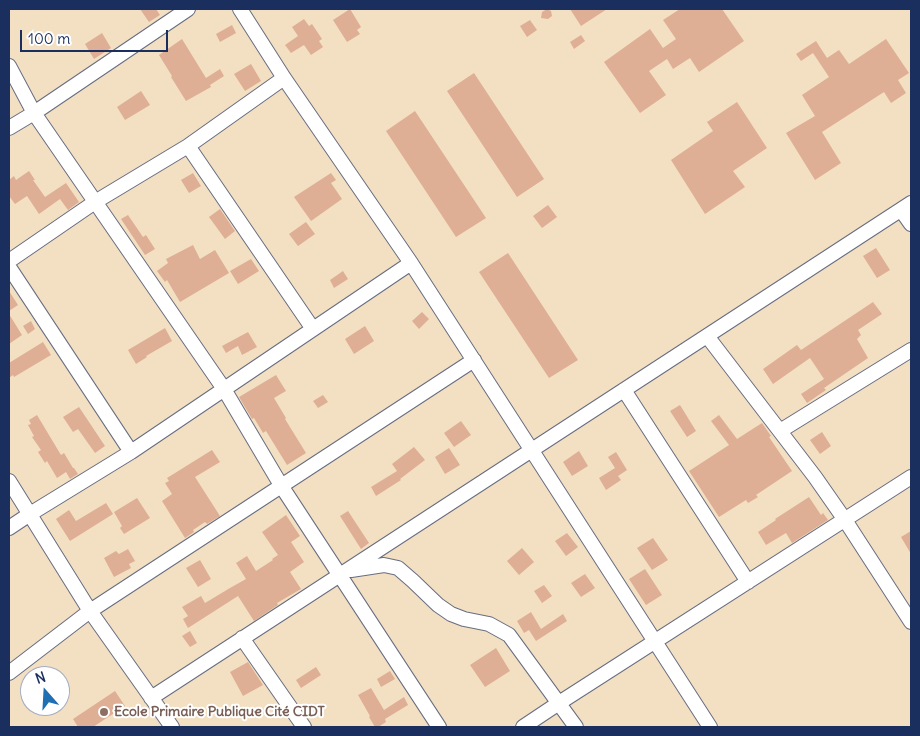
<!DOCTYPE html>
<meta charset="utf-8">
<style>
body{margin:0}
#map{position:relative;width:920px;height:736px;overflow:hidden;background:#f3dfc2;font-family:Delius,sans-serif}
canvas{display:block}
.frame{position:absolute;inset:0;border:10px solid #1b2f5e;pointer-events:none}
.north{position:absolute;left:20px;top:666px;width:50px;height:50px;box-sizing:border-box;background:#fff;border:1px solid #a4acbf;border-radius:50%;rotate:341deg;font-size:14px;font-weight:700;line-height:20px;text-align:center;color:#1b2f5e}
.north::after{content:'';display:block;margin:auto;width:18px;height:22px;background:#1f6fb2;clip-path:polygon(50% 0,100% 100%,50% 72%,0 100%)}
.scale{position:absolute;left:20px;top:30px;width:148px;height:22px;box-sizing:border-box;border:2px solid #1b2f5e;border-top:0;padding-left:6px;font-size:15px;line-height:18px;white-space:nowrap;color:#1b2f5e;-webkit-text-stroke:4px #fff;paint-order:stroke}
</style>
<div id="map">
<canvas width="920" height="736"></canvas>
<div class="frame"></div>
<div class="north">N</div>
<div class="scale">100 m</div>
</div>
<script>
const context = document.querySelector('canvas').getContext('2d');
context.lineJoin = 'round';
function paint(path, color) { context.fillStyle = color; context.fill(path, 'evenodd'); }
function trace(path, color, width, dash) { context.strokeStyle = color; context.lineWidth = width; context.lineCap = dash ? 'butt' : 'round'; context.setLineDash(dash || []); context.stroke(path); }
function label(font, color, halo, rows, align = 'center') {
  context.font = font + ' Delius,sans-serif'; context.lineWidth = 4; context.setLineDash([]); context.textBaseline = 'middle'; context.strokeStyle = halo; context.fillStyle = color; for (const [text, x, y, turn = 0] of rows) {
    context.save(); context.translate(x, y); context.rotate((+turn || 0) * Math.PI / 180); context.textAlign = isNaN(turn) ? turn : align; if (halo) context.strokeText(text, 0, 0); context.fillText(text, 0, 0); context.restore();
  }
}
paint(new Path2D(`
 M 140,9 L 156,9 L 160,15 L 149,22 Z
 M 350,9 L 361,27 L 357,30 L 360,34 L 347,42 L 333,20 Z
 M 547,9 L 551,11 L 552,16 L 548,19 L 541,18 L 542,12 Z
 M 570,9 L 607,9 L 581,26 Z
 M 680,9 L 722,9 L 744,41 L 699,72 L 690,58 L 673,69 L 667,59 L 649,71 L 666,95 L 640,113 L 604,62 L 650,29 L 663,48 L 676,39 L 663,20 Z
 M 304,19 L 309,26 L 312,24 L 322,39 L 319,41 L 323,47 L 311,55 L 304,45 L 291,53 L 285,45 L 298,36 L 292,27 Z
 M 530,20 L 537,30 L 527,37 L 520,26 Z
 M 232,25 L 236,33 L 220,42 L 216,34 Z
 M 102,33 L 111,48 L 94,59 L 85,44 Z
 M 581,35 L 585,41 L 574,49 L 570,42 Z
 M 182,39 L 206,78 L 220,69 L 224,76 L 210,85 L 211,87 L 186,101 L 171,77 L 172,76 L 159,55 Z
 M 886,39 L 909,73 L 898,80 L 906,93 L 891,103 L 884,92 L 822,132 L 841,163 L 815,180 L 786,133 L 815,116 L 802,95 L 829,77 L 813,53 L 801,61 L 796,54 L 816,41 L 827,58 L 839,50 L 849,64 Z
 M 251,64 L 261,81 L 245,91 L 234,74 Z
 M 474,73 L 544,179 L 517,197 L 447,91 Z
 M 141,91 L 150,105 L 125,120 L 117,107 Z
 M 737,102 L 767,148 L 733,171 L 745,187 L 705,214 L 671,160 L 713,131 L 707,122 Z
 M 415,111 L 486,218 L 456,237 L 386,131 Z
 M 29,171 L 35,180 L 33,180 L 45,197 L 66,183 L 79,202 L 68,210 L 60,199 L 39,214 L 27,196 L 15,204 L 9,196 L 9,180 L 14,176 L 16,180 Z
 M 193,173 L 201,186 L 189,193 L 181,180 Z
 M 331,173 L 336,180 L 331,183 L 342,199 L 311,221 L 294,197 Z
 M 548,205 L 557,217 L 542,228 L 533,216 Z
 M 220,209 L 235,231 L 225,239 L 209,217 Z
 M 128,215 L 143,237 L 146,235 L 155,249 L 145,255 L 121,219 Z
 M 306,222 L 315,234 L 298,246 L 289,234 Z
 M 193,245 L 200,259 L 215,250 L 229,273 L 180,302 L 167,280 L 165,282 L 157,271 L 168,263 L 166,259 Z
 M 876,248 L 890,270 L 877,278 L 863,256 Z
 M 508,253 L 578,360 L 549,378 L 479,272 Z
 M 251,259 L 259,271 L 238,284 L 230,271 Z
 M 343,271 L 348,279 L 334,288 L 330,280 Z
 M 9,291 L 18,305 L 9,311 Z
 M 873,302 L 882,314 L 858,330 L 861,335 L 857,339 L 868,358 L 824,388 L 826,390 L 807,403 L 801,394 L 824,379 L 810,358 L 773,384 L 763,369 L 797,345 L 801,350 Z
 M 422,312 L 429,319 L 419,329 L 412,321 Z
 M 9,314 L 22,335 L 9,344 Z
 M 31,321 L 35,329 L 28,334 L 23,326 Z
 M 365,326 L 374,341 L 354,354 L 345,339 Z
 M 165,328 L 172,341 L 146,356 L 147,357 L 136,364 L 128,350 Z
 M 248,332 L 257,347 L 242,355 L 238,346 L 226,353 L 222,346 Z
 M 43,342 L 51,355 L 14,377 L 13,375 L 9,378 L 9,363 Z
 M 276,375 L 286,391 L 274,398 L 286,418 L 285,419 L 306,453 L 287,465 L 266,431 L 263,433 L 254,418 L 252,419 L 239,397 Z
 M 323,395 L 328,402 L 318,408 L 313,401 Z
 M 680,405 L 696,431 L 687,437 L 670,411 Z
 M 79,407 L 105,446 L 95,453 L 78,429 L 73,432 L 63,417 Z
 M 37,415 L 61,455 L 64,453 L 73,468 L 74,468 L 78,474 L 70,479 L 66,472 L 57,478 L 47,461 L 45,463 L 38,452 L 41,450 L 32,437 L 34,436 L 28,425 L 31,424 L 29,420 Z
 M 719,415 L 737,439 L 762,423 L 771,436 L 769,437 L 792,471 L 756,495 L 758,497 L 748,503 L 746,500 L 719,517 L 689,471 L 729,445 L 711,421 Z
 M 461,421 L 471,435 L 454,447 L 444,433 Z
 M 822,432 L 831,446 L 820,454 L 810,440 Z
 M 414,447 L 425,460 L 400,479 L 401,480 L 376,496 L 371,487 L 397,471 L 392,464 Z
 M 449,448 L 460,465 L 445,474 L 435,457 Z
 M 212,450 L 220,462 L 195,477 L 220,516 L 207,524 L 205,522 L 193,530 L 194,532 L 185,538 L 162,501 L 172,494 L 165,483 L 169,481 L 167,478 Z
 M 579,451 L 588,466 L 572,476 L 563,462 Z
 M 616,452 L 627,470 L 618,476 L 621,480 L 606,490 L 599,478 L 615,468 L 608,457 Z
 M 809,497 L 821,515 L 823,513 L 828,520 L 792,543 L 786,533 L 766,545 L 758,532 L 776,520 L 775,519 Z
 M 137,498 L 150,518 L 124,534 L 120,528 L 122,526 L 114,512 Z
 M 106,503 L 113,514 L 70,541 L 56,519 L 69,510 L 76,521 Z
 M 348,511 L 369,543 L 361,549 L 340,516 Z
 M 286,515 L 300,536 L 291,542 L 304,562 L 290,572 L 301,589 L 277,603 L 278,605 L 254,621 L 238,596 L 188,628 L 183,619 L 188,616 L 182,607 L 201,596 L 205,603 L 230,588 L 246,579 L 236,563 L 247,556 L 256,571 L 273,560 L 272,559 L 278,555 L 262,532 Z
 M 911,531 L 911,554 L 901,537 Z
 M 567,533 L 578,547 L 566,556 L 555,541 Z
 M 653,538 L 668,560 L 652,570 L 637,548 Z
 M 522,548 L 534,562 L 519,575 L 507,561 Z
 M 128,549 L 135,561 L 129,564 L 131,568 L 114,577 L 104,558 L 116,551 L 119,554 Z
 M 200,560 L 211,579 L 198,587 L 186,568 Z
 M 645,569 L 662,595 L 646,605 L 629,579 Z
 M 585,574 L 595,588 L 581,597 L 571,583 Z
 M 544,585 L 552,596 L 542,603 L 534,591 Z
 M 531,612 L 541,629 L 563,614 L 567,621 L 536,641 L 529,630 L 524,633 L 517,621 Z
 M 190,631 L 197,643 L 190,647 L 182,636 Z
 M 496,648 L 510,671 L 485,687 L 470,665 Z
 M 248,662 L 263,685 L 243,696 L 230,672 Z
 M 316,667 L 321,675 L 301,688 L 296,680 Z
 M 390,671 L 395,679 L 381,687 L 377,679 Z
 M 371,688 L 384,710 L 404,697 L 408,705 L 385,719 L 386,722 L 378,727 L 375,727 L 369,717 L 370,716 L 358,695 Z
 M 115,691 L 125,706 L 93,727 L 78,727 L 73,719 Z`), '#dfaf95');
const minor = new Path2D(`
 M 240,9 L 284,78 L 411,263 L 710,727
 M 9,66 L 34,113 L 224,389 L 282,487 L 439,727
 M 9,128 L 34,113 L 188,9
 M 188,146 L 313,329
 M 901,210 L 911,224
 M 9,261 L 95,202 L 188,146 L 284,78
 M 9,267 L 131,452
 M 707,336 L 815,477 L 845,520 L 911,622
 M 624,390 L 748,582
 M 780,431 L 911,350
 M 9,481 L 90,611 L 172,727
 M 9,528 L 30,514 L 131,452 L 411,263
 M 351,570 L 384,565 L 398,568 L 413,581 L 438,605 L 451,614 L 464,619 L 489,624 L 509,635 L 576,727
 M 242,638 L 304,727
 M 9,673 L 90,611 L 474,360
 M 151,698 L 911,203
 M 523,727 L 559,703 L 911,477`);
trace(minor, '#676d81', 16);
trace(minor, '#fff', 14);
for (const [x, y, r, color] of [
 [104,712,5,"#8d6e63"]
]) { const dot = new Path2D(); dot.arc(x, y, r, 0, 2 * Math.PI); context.fillStyle = color; context.fill(dot); trace(dot, '#fff', 2); }
label('bold 14px', '#785e54', '#fff', [
 ["Ecole Primaire Publique Cité CIDT",114,712]
], 'left');
</script>
